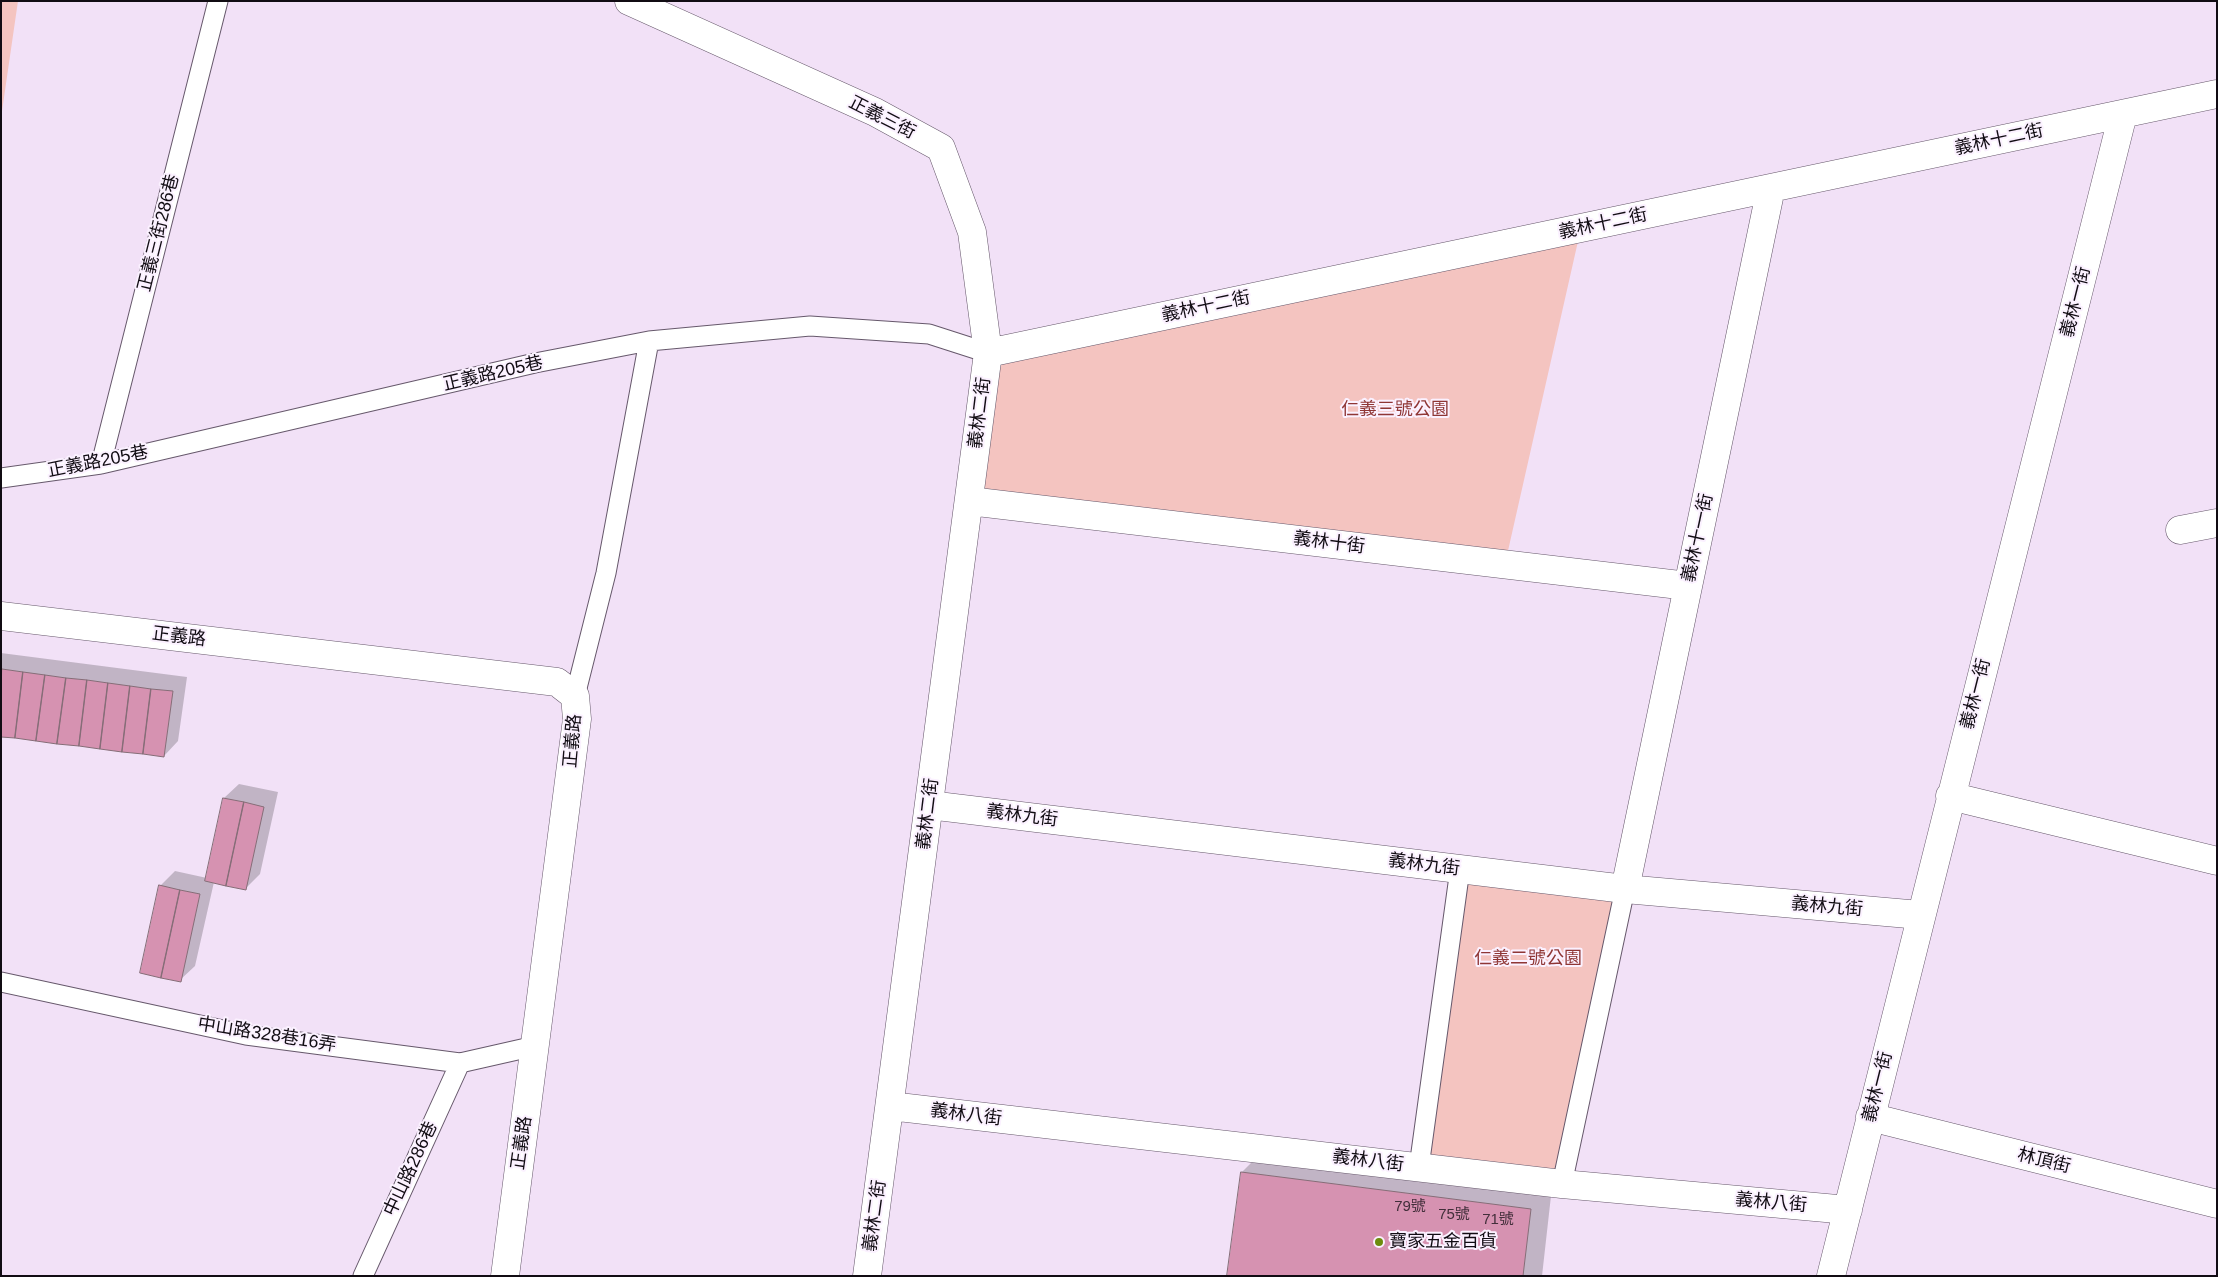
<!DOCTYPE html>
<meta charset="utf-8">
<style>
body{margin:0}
#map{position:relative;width:2218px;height:1277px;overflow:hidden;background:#f2e1f7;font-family:Helvetica,sans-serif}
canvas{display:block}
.frame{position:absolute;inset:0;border:2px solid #110c13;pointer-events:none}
</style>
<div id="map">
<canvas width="2218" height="1277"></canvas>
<div class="frame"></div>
</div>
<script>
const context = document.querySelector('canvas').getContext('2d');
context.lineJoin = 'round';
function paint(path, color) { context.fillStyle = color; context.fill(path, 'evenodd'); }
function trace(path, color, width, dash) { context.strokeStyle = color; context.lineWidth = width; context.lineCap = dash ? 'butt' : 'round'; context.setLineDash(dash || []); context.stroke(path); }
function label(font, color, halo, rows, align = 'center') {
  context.font = font + ' Helvetica,"Noto Sans TC",sans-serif'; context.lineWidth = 4; context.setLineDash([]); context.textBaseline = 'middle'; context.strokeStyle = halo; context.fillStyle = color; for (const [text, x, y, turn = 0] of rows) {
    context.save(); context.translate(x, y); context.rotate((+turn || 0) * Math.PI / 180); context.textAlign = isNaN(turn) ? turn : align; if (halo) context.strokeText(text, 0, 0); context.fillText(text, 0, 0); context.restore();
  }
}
paint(new Path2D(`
 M 1,1 L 18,1 L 1,118 Z
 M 1581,228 L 1505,564 L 969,501 L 988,353 Z
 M 1460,869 L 1625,889 L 1562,1184 L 1419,1167 Z`), '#f4c4c0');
paint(new Path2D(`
 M 1,653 L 187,677 L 178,741 L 164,756 L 1,736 Z
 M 239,784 L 278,792 L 260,874 L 246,888 L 214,882 L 195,966 L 180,980 L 160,886 L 175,871 L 207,878 L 224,798 Z
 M 1264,1150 L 1552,1187 L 1542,1276 L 1228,1276 L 1242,1172 Z`), '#0003');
const building = new Path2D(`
 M 2,669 L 23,672 L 15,738 L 1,737 Z
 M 23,672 L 45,675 L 36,741 L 15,738 Z
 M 45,675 L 66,678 L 57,744 L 36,741 Z
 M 66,678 L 87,680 L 79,746 L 57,744 Z
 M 87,680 L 108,683 L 100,749 L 79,746 Z
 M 108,683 L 130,686 L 122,752 L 100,749 Z
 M 130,686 L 151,689 L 143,754 L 122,752 Z
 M 151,689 L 173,691 L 164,757 L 143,754 Z
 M 223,798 L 244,802 L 226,886 L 205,881 Z
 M 244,802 L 264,807 L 246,890 L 226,886 Z
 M 159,885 L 180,890 L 161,978 L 140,973 Z
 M 180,890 L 200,894 L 181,982 L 161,978 Z
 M 1241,1172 L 1531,1209 L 1523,1276 L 1227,1276 Z`);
paint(building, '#d692b1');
trace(building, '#856d77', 1);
const service = new Path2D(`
 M 101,464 L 218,1
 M 1,478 L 101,464 L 535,363 L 649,341 L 810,326 L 929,334 L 988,353
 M 575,696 L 606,573 L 649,341
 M 1,982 L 246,1035 L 460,1063 L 535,1046
 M 1419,1167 L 1460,869
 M 1562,1184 L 1625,889
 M 363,1276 L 460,1063`);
const minor = new Path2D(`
 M 629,1 L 875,112 L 941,148 L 972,232 L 988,353 L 867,1276
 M 988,353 L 2217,94
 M 969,501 L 1688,586
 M 2180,530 L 2217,523
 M 1,616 L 557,682 L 575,696 L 577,719 L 505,1276
 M 1950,796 L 2217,861
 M 929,805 L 1625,889 L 1920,915
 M 1625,889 L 1771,188
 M 890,1106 L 1562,1184 L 1848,1210
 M 1870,1117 L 2217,1204
 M 1831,1276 L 2123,114`);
trace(service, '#66586b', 21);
trace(minor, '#66586b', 29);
trace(service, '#fff', 19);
trace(minor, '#fff', 28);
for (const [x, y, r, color] of [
 [1379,1242,5,"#6c8c0d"]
]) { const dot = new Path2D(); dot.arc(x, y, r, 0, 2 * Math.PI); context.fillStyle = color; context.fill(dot); trace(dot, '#fbf1ff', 2); }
label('15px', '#422e3a', null, [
 ["79號",1410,1207],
 ["75號",1454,1215],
 ["71號",1498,1220]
]);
label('18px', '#110c13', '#fbf1ff', [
 ["正義三街",882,118,27],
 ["義林十二街",1999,140,-12],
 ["義林十二街",1603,224,-12],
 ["正義三街286巷",159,233,-76],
 ["義林一街",2076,302,-76],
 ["義林十二街",1206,307,-12],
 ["正義路205巷",493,374,-13],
 ["義林二街",980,413,-83],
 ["正義路205巷",98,462,-11],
 ["義林十一街",1698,538,-78],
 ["義林十街",1329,543,7],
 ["正義路",179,637,7],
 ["義林一街",1976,694,-76],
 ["正義路",573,741,-85],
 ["義林二街",928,814,-83],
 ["義林九街",1022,816,7],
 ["義林九街",1424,865,7],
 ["義林九街",1827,907,5],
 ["中山路328巷16弄",267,1035,9],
 ["義林一街",1878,1087,-76],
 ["義林八街",966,1115,7],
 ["正義路",522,1143,-82],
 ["義林八街",1368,1161,7],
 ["林頂街",2044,1161,14],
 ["中山路286巷",411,1169,-65],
 ["義林八街",1771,1203,5],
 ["義林二街",875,1216,-82]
]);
label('18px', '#8f3635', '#fbf1ff', [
 ["仁義三號公園",1395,410],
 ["仁義二號公園",1528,959]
]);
label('18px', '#110c13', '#fbf1ff', [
 ["寶家五金百貨",1389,1242]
], 'left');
</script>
